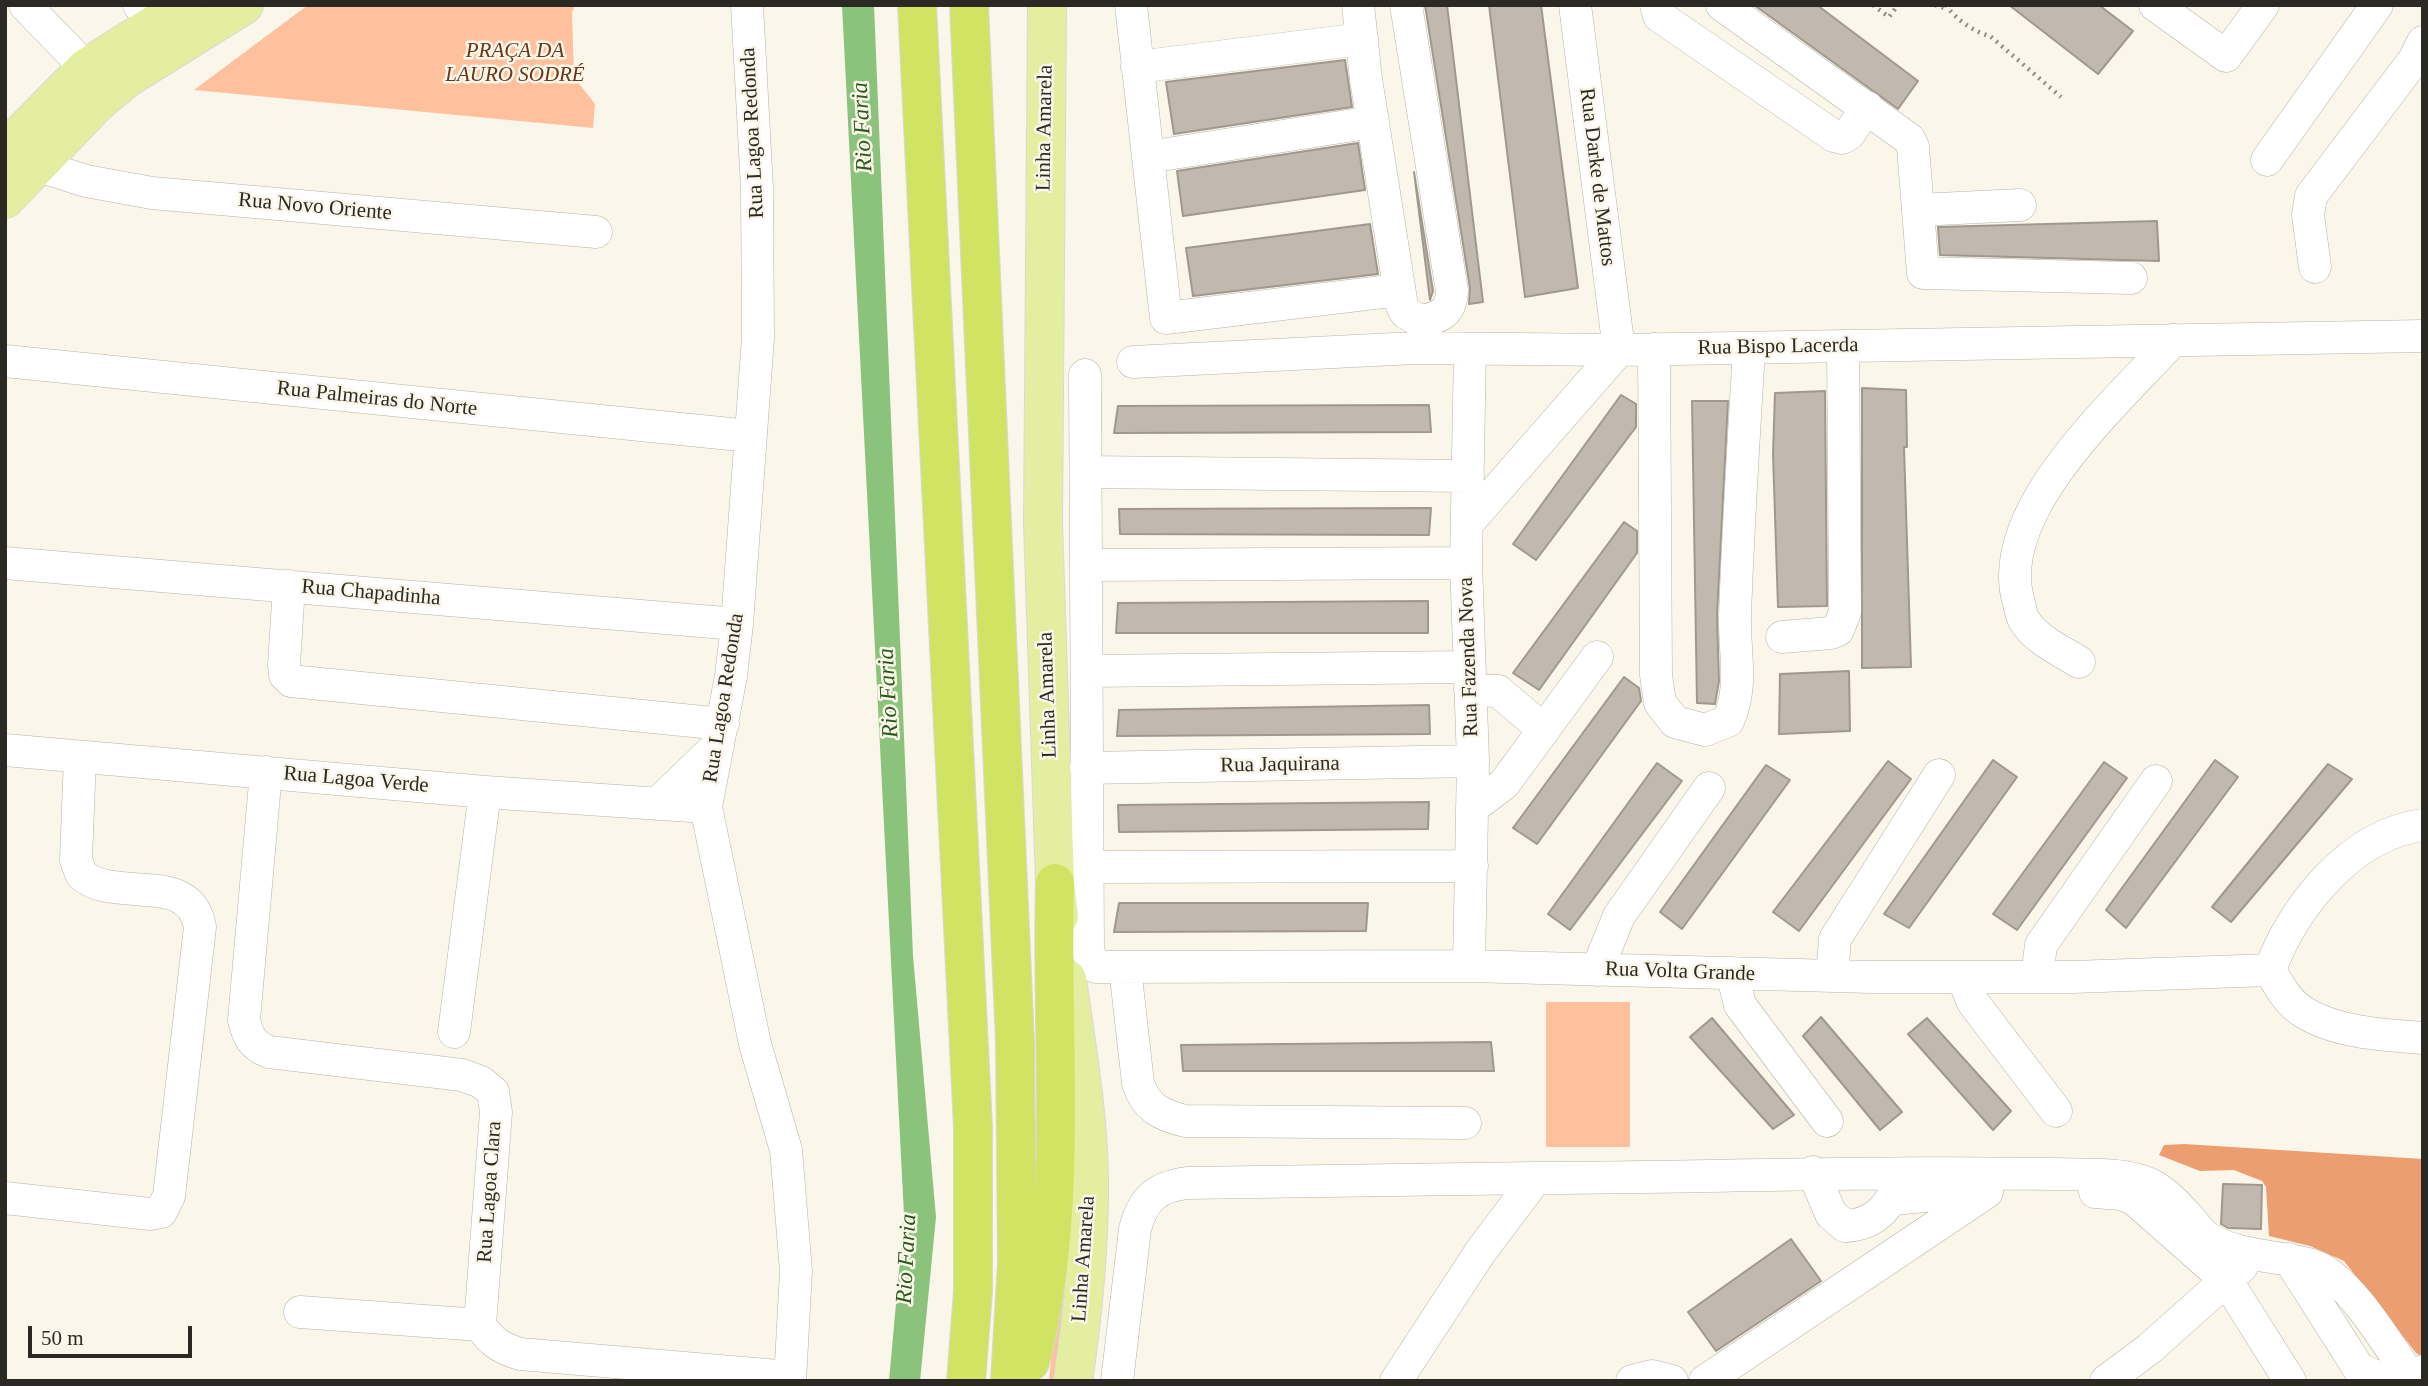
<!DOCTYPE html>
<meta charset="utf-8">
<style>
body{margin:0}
#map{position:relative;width:2428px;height:1386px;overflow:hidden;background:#faf7ea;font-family:"Times New Roman",serif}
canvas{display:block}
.frame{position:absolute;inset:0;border:7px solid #2a2924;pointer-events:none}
.scale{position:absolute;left:28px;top:1326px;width:164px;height:32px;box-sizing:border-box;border:4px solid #2a2924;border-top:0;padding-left:9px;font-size:21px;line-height:24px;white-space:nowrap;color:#2a2924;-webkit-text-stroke:5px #faf7ea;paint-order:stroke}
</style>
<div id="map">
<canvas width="2428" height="1386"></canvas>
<div class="frame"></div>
<div class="scale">50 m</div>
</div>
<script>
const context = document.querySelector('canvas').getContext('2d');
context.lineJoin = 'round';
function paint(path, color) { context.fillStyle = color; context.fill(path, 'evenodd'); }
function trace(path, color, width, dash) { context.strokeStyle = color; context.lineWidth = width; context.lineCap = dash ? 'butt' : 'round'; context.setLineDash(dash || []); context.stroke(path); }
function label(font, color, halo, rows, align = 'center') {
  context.font = font + ' "Times New Roman",serif'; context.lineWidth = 5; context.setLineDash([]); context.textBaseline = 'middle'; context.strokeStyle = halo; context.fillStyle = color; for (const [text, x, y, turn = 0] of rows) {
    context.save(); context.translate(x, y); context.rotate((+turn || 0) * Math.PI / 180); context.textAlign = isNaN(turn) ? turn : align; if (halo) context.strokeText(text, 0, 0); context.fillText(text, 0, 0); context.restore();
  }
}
paint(new Path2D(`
 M 308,5 L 575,5 L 572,13 L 574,77 L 595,104 L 593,128 L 194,90 Z
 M 1546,1002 L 1630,1002 L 1630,1147 L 1546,1147 Z
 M 1063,1224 L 1071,1230 L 1055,1381 L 1049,1381 Z`), '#fec09d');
paint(new Path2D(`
 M 2184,1144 L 2423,1159 L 2423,1357 L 2416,1353 L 2344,1261 L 2310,1246 L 2269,1236 L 2266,1187 L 2262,1181 L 2234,1170 L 2200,1171 L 2159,1155 L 2164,1145 Z`), '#ed9e71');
paint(new Path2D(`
 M 842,5 L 874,5 L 913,956 L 936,1217 L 920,1381 L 889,1381 L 904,1215 Z`), '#8bc27c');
const building = new Path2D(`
 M 1425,5 L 1447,5 L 1483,302 L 1469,304 L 1470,288 Z
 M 1489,5 L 1541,5 L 1578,288 L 1525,297 Z
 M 1754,5 L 1817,5 L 1918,81 L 1898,109 Z
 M 2009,5 L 2099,5 L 2133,31 L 2098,74 Z
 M 1345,60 L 1352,107 L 1174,134 L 1166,82 Z
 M 1358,143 L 1365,190 L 1183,216 L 1177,171 Z
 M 1414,172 L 1433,291 L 1430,300 Z
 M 2157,221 L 2159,261 L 1940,255 L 1938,227 Z
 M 1370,224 L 1378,274 L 1193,296 L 1186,248 Z
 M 1862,388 L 1906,390 L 1907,447 L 1904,447 L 1911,667 L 1862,668 Z
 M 1825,391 L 1827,606 L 1778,607 L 1773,454 L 1775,393 Z
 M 1621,395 L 1636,404 L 1636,427 L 1536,560 L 1513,544 Z
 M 1692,401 L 1728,401 L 1717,615 L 1719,681 L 1715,704 L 1697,703 Z
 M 1429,405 L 1431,432 L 1114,433 L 1118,406 Z
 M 1431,508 L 1429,535 L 1120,534 L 1119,509 Z
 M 1624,522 L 1637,531 L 1637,553 L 1539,690 L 1513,673 Z
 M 1428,601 L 1428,633 L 1116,633 L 1118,603 Z
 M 1849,671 L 1850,731 L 1779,734 L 1780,674 Z
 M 1624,677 L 1639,688 L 1641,701 L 1537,844 L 1513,828 Z
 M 1429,705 L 1430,734 L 1117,736 L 1119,710 Z
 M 1993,760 L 2017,777 L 1909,928 L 1884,914 Z
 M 2215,760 L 2238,777 L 2126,928 L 2106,910 Z
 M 1888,761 L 1911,779 L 1799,931 L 1773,912 Z
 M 2104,762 L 2127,778 L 2017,930 L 1993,914 Z
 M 1657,763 L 1682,781 L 1570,930 L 1548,914 Z
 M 2328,764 L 2352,779 L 2231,922 L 2212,907 Z
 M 1766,765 L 1790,780 L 1682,929 L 1660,912 Z
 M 1429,802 L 1428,829 L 1119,832 L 1118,805 Z
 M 1119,903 L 1368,903 L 1366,931 L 1114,932 Z
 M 1821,1017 L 1902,1112 L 1880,1130 L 1803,1036 Z
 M 1712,1018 L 1794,1115 L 1773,1129 L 1690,1037 Z
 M 1927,1018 L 2011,1111 L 1993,1130 L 1908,1034 Z
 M 1491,1042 L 1494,1071 L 1183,1071 L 1181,1045 Z
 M 2223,1184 L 2262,1185 L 2261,1229 L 2228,1228 L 2221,1224 Z
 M 1791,1239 L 1821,1281 L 1716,1351 L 1688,1312 Z`);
paint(building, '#c1b9ae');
trace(building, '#a0988e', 2);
const minor = new Path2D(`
 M 25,5 L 86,68
 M 139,5 L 153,23
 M 747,5 L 757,188 L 758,338 L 737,624 L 731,676 L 706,807 L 755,1044 L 786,1150 L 796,1271 L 790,1381
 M 1131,5 L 1166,318 L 1399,290
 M 1358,5 L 1366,79 L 1402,306 L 1406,313 L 1420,321 C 1440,318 1451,313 1452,291 L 1406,5
 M 1575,5 L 1619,350
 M 1656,5 L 1659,16 L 1834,136 L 1842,138 L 1849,134 L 1867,107
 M 1722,5 L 1909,139 L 1913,147 L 1923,273 L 2131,278
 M 2155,5 L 2226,56 L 2263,5
 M 1137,67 L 1362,39
 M 1148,157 L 1373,122
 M 2267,160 L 2377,5
 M 36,165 L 86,181 L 152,193 L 596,232
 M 1918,210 L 2020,205
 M 2315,267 L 2308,215 L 2311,196 L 2414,60 L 2423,42
 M 1654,349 L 1656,675 L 1660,703 L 1675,722 L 1705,730 L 1728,721 C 1744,686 1734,652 1735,616 C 1738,526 1744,437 1749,348
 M 5,361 L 750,436
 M 1133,362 L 1415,348 L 1619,350 L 2423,336
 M 1085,375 L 1088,952 L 1096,967 L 1469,966 L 1871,977 L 2073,977 L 2270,970
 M 1086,472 L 1468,476
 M 1467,524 L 1619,350
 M 5,563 L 737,624
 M 1088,565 L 1466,563
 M 289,586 L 284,665 L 285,675 L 291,681 L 723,724
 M 1782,637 L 1831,633 L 1838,630 L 1845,612 L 1843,346
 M 2079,662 C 2060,650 2036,640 2024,620 C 2021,615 2020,606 2018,600 C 1994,509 2117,403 2173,340
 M 1087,671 L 1469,667
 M 1470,690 L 1498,691 L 1544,730
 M 5,750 L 485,792 L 706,807
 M 1086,768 L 1473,761
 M 266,772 L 244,1020 C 248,1037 252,1045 269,1052 L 462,1075 L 481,1082 L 493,1092 L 496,1112 L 480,1325 C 491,1342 501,1348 520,1354 L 790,1377
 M 657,804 L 718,745
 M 1472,808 L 1504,784 L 1597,657
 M 1087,867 L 1472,866
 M 1469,966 L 1473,761 L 1466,563 L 1470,349
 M 1125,968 L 1138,1083 C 1146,1108 1161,1115 1185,1121 L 1465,1123
 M 1597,970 L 1619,916 L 1709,788
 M 2270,970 C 2293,907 2351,834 2423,825
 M 2270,970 C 2279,986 2288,1003 2305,1013 C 2338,1033 2385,1035 2423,1038
 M 1732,973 L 1740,1005 L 1827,1121
 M 1832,976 L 1835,939 L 1939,775
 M 1963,977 L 1972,1001 L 2056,1111
 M 2037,977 L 2041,945 L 2156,781
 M 454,1032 L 485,792
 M 1813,1172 L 1831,1214 L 1845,1226 C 1874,1225 1890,1207 1900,1181
 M 2095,1192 L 2121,1194 L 2134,1199 L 2227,1281 L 2290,1381
 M 5,1198 L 150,1214 L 161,1212 L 169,1196 L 200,927 C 190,868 114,905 81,874 L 76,860 L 80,757
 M 1894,1199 L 1963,1192
 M 2289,1259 L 2359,1369 L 2384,1380 L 2410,1377
 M 300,1312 L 480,1325
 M 1117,1381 L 1135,1229 C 1143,1199 1156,1187 1187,1183 L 1536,1178
 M 1396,1381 L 1481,1251 L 1536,1178 C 1725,1177 1914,1170 2103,1175 C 2148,1177 2160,1186 2190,1219 C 2195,1225 2201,1234 2208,1238 C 2239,1258 2278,1255 2312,1265 C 2347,1275 2389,1346 2410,1377 L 2423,1371
 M 1632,1381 L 1652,1376 L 1672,1381
 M 1705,1381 L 1987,1192
 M 2106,1381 L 2149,1349 L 2242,1266`);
const major = new Path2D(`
 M 1047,5 L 1043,523 L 1055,883 L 1059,916
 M 5,150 L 86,68 L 185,5
 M 5,199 L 97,103 L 127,78 L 244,5
 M 1067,979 C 1076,1045 1088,1111 1089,1177 C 1090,1245 1083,1313 1073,1381`);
const highway = new Path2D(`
 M 917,5 L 973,1127 L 973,1292 L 966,1381
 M 969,5 L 1015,1042 L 1017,1263 L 1010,1381
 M 1030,1362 C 1071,1205 1050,1043 1055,883`);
trace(minor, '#b5b2a6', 33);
trace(major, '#d9d8d8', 40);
trace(highway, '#d9d8d8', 40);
trace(new Path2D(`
 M 1873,5 L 1889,17 L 1898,5
 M 1935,5 L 1948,9
 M 1946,5 C 1955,19 1974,32 1990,36 L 2061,97`), '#8e8c83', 4.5, [2, 5]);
trace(minor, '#fff', 32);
trace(major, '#e3eea1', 38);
trace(highway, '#d0e362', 38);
label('italic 21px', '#693616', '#faf7ea', [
 ["PRAÇA DA",515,51],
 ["LAURO SODRÉ",515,75]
]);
label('21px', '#2a2924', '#faf7ea', [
 ["Linha Amarela",1045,128,-89],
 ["Rua Lagoa Redonda",753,133,-93],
 ["Rua Darke de Mattos",1597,177,83],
 ["Rua Novo Oriente",315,207,5],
 ["Rua Bispo Lacerda",1778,347,-1],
 ["Rua Palmeiras do Norte",377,399,6],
 ["Rua Chapadinha",371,593,5],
 ["Rua Fazenda Nova",1469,657,-92],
 ["Linha Amarela",1048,695,-92],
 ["Rua Lagoa Redonda",724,698,-81],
 ["Rua Jaquirana",1280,765,-1],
 ["Rua Lagoa Verde",356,780,5],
 ["Rua Volta Grande",1680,972,2],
 ["Rua Lagoa Clara",490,1192,-86],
 ["Linha Amarela",1084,1259,-86]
]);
label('italic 23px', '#265a16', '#faf7ea', [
 ["Rio Faria",863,127,-93],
 ["Rio Faria",889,693,-93],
 ["Rio Faria",907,1259,-87]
]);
</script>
